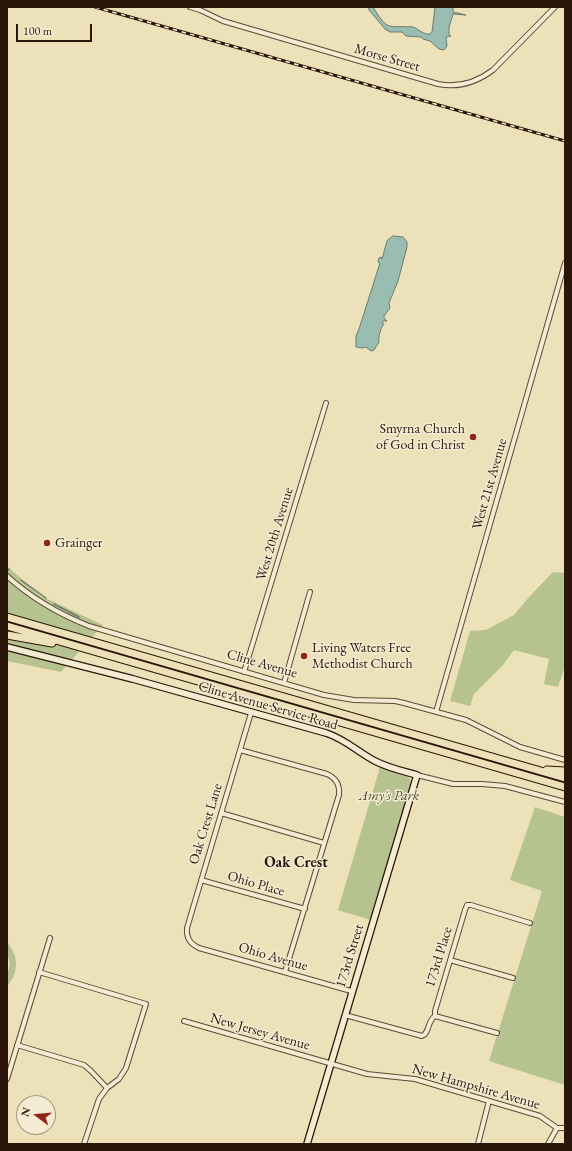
<!DOCTYPE html>
<style>
body{margin:0}
#map{position:relative;width:572px;height:1151px;overflow:hidden;background:#ece1b9;font-family:"EB Garamond",serif}
canvas{display:block}
.frame{position:absolute;inset:0;border:8px solid #2a170a;pointer-events:none}
.north{position:absolute;left:16px;top:1095px;width:40px;height:40px;box-sizing:border-box;background:#f3ecd2;border:1px solid #a39782;border-radius:50%;rotate:286deg;font-size:11px;font-weight:700;line-height:16px;text-align:center;color:#2a170a}
.north::after{content:'';display:block;margin:auto;width:14px;height:18px;background:#8f2418;clip-path:polygon(50% 0,100% 100%,50% 72%,0 100%)}
.scale{position:absolute;left:16px;top:24px;width:76px;height:18px;box-sizing:border-box;border:2px solid #2a170a;border-top:0;padding-left:5px;font-size:12px;line-height:14px;white-space:nowrap;color:#2a170a;-webkit-text-stroke:3px #f3ecd2;paint-order:stroke}
</style>
<div id="map">
<canvas width="572" height="1151"></canvas>
<div class="frame"></div>
<div class="north">N</div>
<div class="scale">100 m</div>
</div>
<script>
const context = document.querySelector('canvas').getContext('2d');
context.lineJoin = 'round';
function paint(path, color) { context.fillStyle = color; context.fill(path, 'evenodd'); }
function trace(path, color, width, dash) { context.strokeStyle = color; context.lineWidth = width; context.lineCap = dash ? 'butt' : 'round'; context.setLineDash(dash || []); context.stroke(path); }
function label(font, color, halo, rows, align = 'center') {
  context.font = font + ' "EB Garamond",serif'; context.lineWidth = 3; context.setLineDash([]); context.textBaseline = 'middle'; context.strokeStyle = halo; context.fillStyle = color; for (const [text, x, y, turn = 0] of rows) {
    context.save(); context.translate(x, y); context.rotate((+turn || 0) * Math.PI / 180); context.textAlign = isNaN(turn) ? turn : align; if (halo) context.strokeText(text, 0, 0); context.fillText(text, 0, 0); context.restore();
  }
}
paint(new Path2D(`
 M 7,566 L 41,596 L 103,625 L 61,672 L 7,661 Z
 M 553,572 L 565,573 L 565,666 L 558,687 L 544,684 L 549,659 L 514,650 L 503,665 L 474,694 L 470,706 L 450,701 L 470,631 L 486,630 L 514,615 L 529,597 Z
 M 380,767 L 406,775 L 410,779 L 411,783 L 371,920 L 338,910 Z
 M 535,807 L 565,817 L 565,1085 L 489,1061 L 542,891 L 510,880 Z
 M 7,942 C 19,956 19,973 7,986 L 7,975 L 10,964 L 7,953 Z`), '#b6c390');
const water = new Path2D(`
 M 369,7 L 373,7 C 377,13 381,21 387,25 C 392,28 406,26 413,27 C 419,29 423,35 430,34 L 432,32 L 435,7 L 453,7 L 453,12 L 466,15 L 453,14 L 449,27 L 449,34 L 451,36 L 446,37 L 447,46 L 444,50 L 439,49 L 430,41 L 423,39 L 421,37 L 406,36 L 402,32 L 390,32 L 385,29 L 369,10 Z
 M 393,236 L 403,237 L 407,242 L 407,247 L 398,281 L 389,303 L 390,308 L 384,316 L 384,318 L 387,321 L 383,321 L 382,323 L 384,324 C 381,327 378,337 379,342 L 374,350 L 371,351 L 366,347 L 362,348 L 356,347 L 356,336 L 359,329 L 380,263 L 378,262 L 379,258 L 381,257 L 382,259 L 387,241 Z`);
paint(water, '#99bdb1');
trace(water, '#6d7b6e', 1);
trace(new Path2D(`
 M 7,568 L 9,570
 M 21,580 L 46,598
 M 54,604 L 79,617`), '#6d7b6e', 1.5);
const street = new Path2D(`
 M 190,7 L 200,10 L 223,21 L 438,84 C 458,88 477,82 493,70 L 555,7
 M 7,576 C 31,598 59,614 89,626 L 324,695 L 354,700 L 395,701 L 404,703 L 466,720 L 520,747 L 565,760
 M 244,672 L 326,403
 M 284,683 L 310,592
 M 436,712 L 565,263
 M 251,713 L 187,928 C 186,939 191,944 199,948 L 351,991
 M 240,750 L 327,774 C 336,778 340,785 339,795 L 285,972
 M 417,775 L 453,784 L 482,784 L 505,786 L 565,802
 M 221,813 L 324,843
 M 201,880 L 305,909
 M 450,960 L 513,978
 M 39,972 L 146,1004 L 126,1068 L 119,1079 L 107,1088 L 99,1099 L 84,1144
 M 345,1015 L 422,1036 C 430,1033 427,1021 435,1016 L 497,1033
 M 435,1016 L 435,1011 L 465,910 L 467,905 L 471,905 L 530,923
 M 184,1021 L 367,1074 L 415,1079 L 540,1116 L 557,1128 L 565,1128
 M 17,1045 L 84,1065 L 91,1071 L 107,1088
 M 7,1079 L 50,938
 M 478,1144 L 489,1101
 M 548,1144 L 557,1128`);
const secondary = new Path2D(`
 M 7,647 L 133,679 L 326,733 C 345,739 358,752 375,761 C 388,768 403,771 417,775 L 307,1144`);
const highway = new Path2D(`
 M 7,617 L 565,778
 M 7,626 L 565,787
 M 7,635 L 52,643
 M 547,770 L 565,771`);
trace(street, '#5a4a36', 6);
trace(secondary, '#2a170a', 8);
trace(highway, '#2a170a', 9);
trace(street, '#f3ecd2', 4);
trace(secondary, '#f3ecd2', 5.5);
trace(highway, '#ece1b9', 7);
const rail = new Path2D(`
 M 95,7 L 565,141`);
trace(rail, '#2a170a', 3);
trace(rail, '#f3ecd2', 1.5, [4.5]);
for (const [x, y, r, color] of [
 [473,437,4,"#8f2418"],
 [47,543,4,"#8f2418"],
 [304,656,4,"#8f2418"]
]) { const dot = new Path2D(); dot.arc(x, y, r, 0, 2 * Math.PI); context.fillStyle = color; context.fill(dot); trace(dot, '#f3ecd2', 1.5); }
label('14px', '#2a170a', '#f3ecd2', [
 ["Morse Street",387,58,16],
 ["West 21st Avenue",490,484,-74],
 ["West 20th Avenue",275,534,-73],
 ["Cline Avenue",262,664,16],
 ["Cline Avenue Service Road",268,706,16],
 ["Oak Crest Lane",206,824,-73],
 ["Ohio Place",256,884,16],
 ["173rd Street",350,956,-73],
 ["Ohio Avenue",273,957,16],
 ["173rd Place",439,957,-73],
 ["New Jersey Avenue",260,1032,16],
 ["New Hampshire Avenue",476,1087,16]
]);
label('14px', '#2a170a', '#f3ecd2', [
 ["Smyrna Church",465,429,"right"],
 ["of God in Christ",465,445,"right"],
 ["Grainger",55,543],
 ["Living Waters Free",312,648],
 ["Methodist Church",312,664]
], 'left');
label('italic 14px', '#544b32', '#f3ecd2', [
 ["Amy's Park",389,796]
]);
label('bold 15px', '#2a170a', '#f3ecd2', [
 ["Oak Crest",296,863]
]);
</script>
